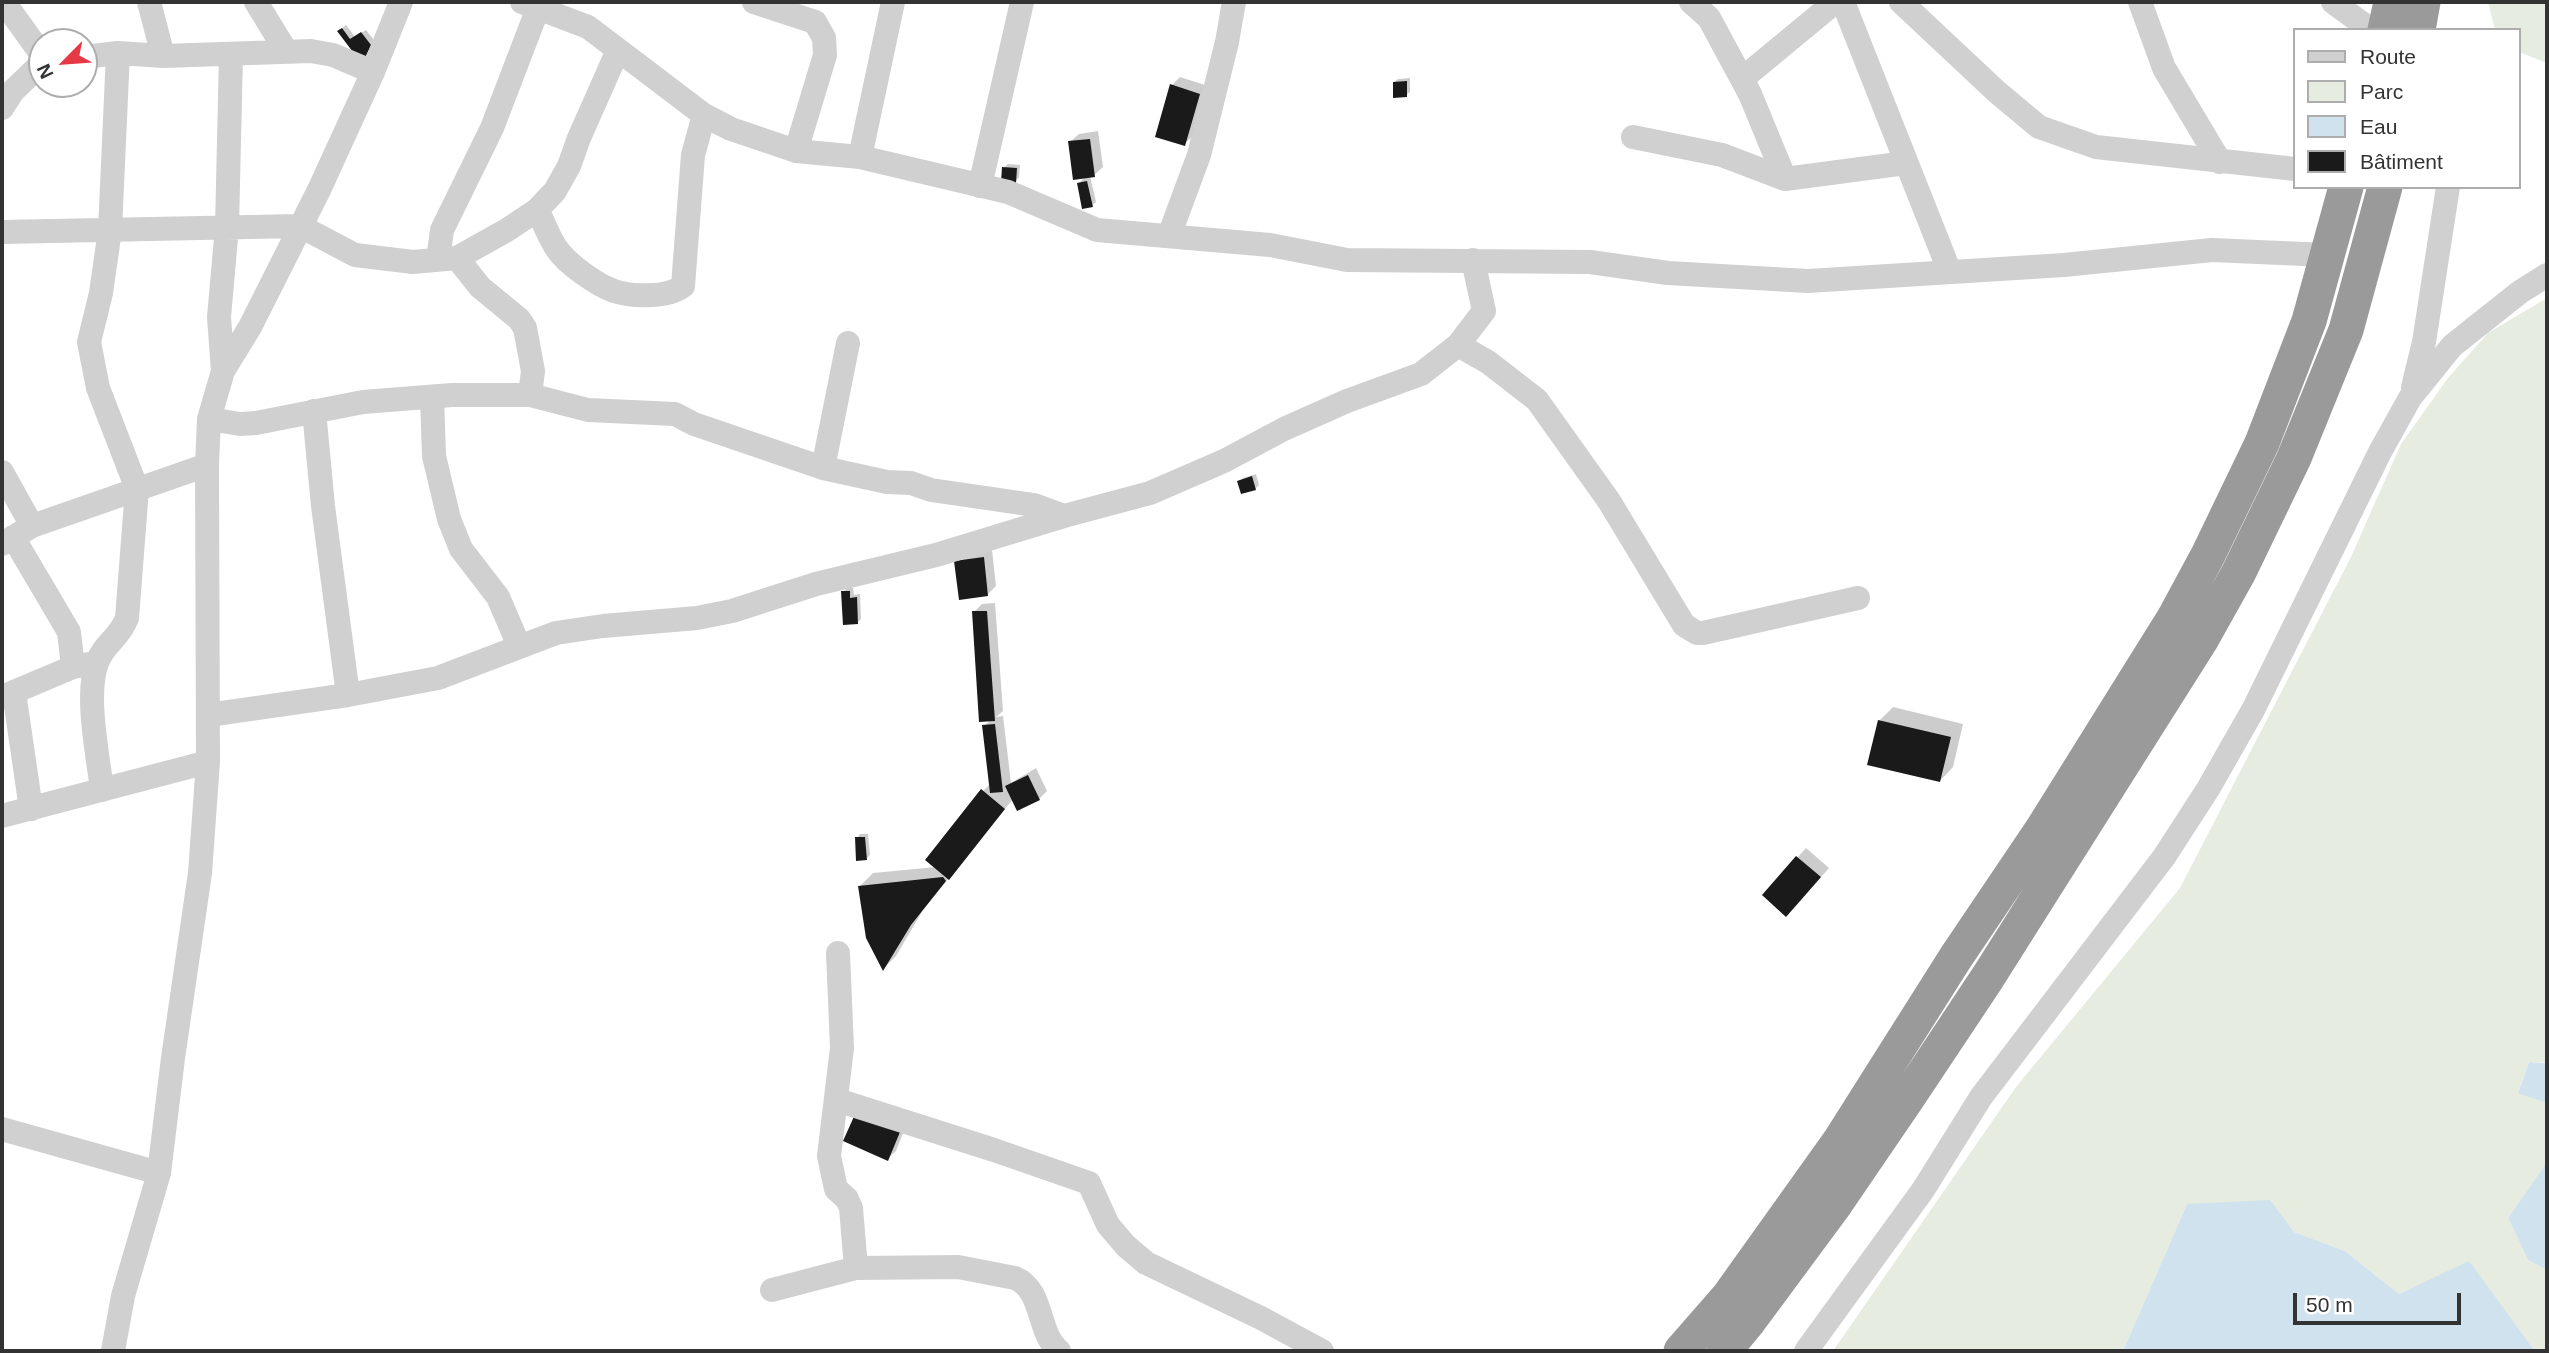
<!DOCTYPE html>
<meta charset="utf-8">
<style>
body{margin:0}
#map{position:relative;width:2549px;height:1353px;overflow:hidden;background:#fff;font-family:Helvetica,sans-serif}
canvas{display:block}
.frame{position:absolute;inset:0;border:4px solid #333;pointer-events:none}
.legend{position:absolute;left:2293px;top:28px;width:228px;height:161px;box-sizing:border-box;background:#fff;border:2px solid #adadad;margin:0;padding:9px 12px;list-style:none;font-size:21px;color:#333}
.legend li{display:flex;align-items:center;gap:14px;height:35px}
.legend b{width:35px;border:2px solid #adadad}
.north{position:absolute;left:28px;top:28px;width:70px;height:70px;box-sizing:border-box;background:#fff;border:2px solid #adadad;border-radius:50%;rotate:245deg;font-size:19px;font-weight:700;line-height:28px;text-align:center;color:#333}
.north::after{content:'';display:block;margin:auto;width:24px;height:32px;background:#e63946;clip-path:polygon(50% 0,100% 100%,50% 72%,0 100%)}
.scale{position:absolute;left:2293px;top:1293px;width:168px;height:32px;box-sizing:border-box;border:4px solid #333;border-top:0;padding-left:9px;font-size:21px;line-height:24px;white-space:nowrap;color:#333;-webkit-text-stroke:5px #fff;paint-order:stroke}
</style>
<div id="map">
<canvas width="2549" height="1353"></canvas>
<div class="frame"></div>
<ul class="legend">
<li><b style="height:9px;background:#d0d0d0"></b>Route</li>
<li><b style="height:19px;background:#e6ecdf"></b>Parc</li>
<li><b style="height:19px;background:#cfe2ee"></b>Eau</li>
<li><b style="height:19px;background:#1a1a1a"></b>Bâtiment</li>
</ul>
<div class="north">N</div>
<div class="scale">50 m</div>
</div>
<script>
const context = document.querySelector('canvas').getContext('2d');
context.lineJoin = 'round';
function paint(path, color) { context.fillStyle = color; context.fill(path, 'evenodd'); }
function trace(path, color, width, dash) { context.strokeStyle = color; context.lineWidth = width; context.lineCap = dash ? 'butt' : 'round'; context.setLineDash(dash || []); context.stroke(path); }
paint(new Path2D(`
 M 2488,2 L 2547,2 L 2547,63 L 2519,52 L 2519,30 L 2495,30 Z
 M 2547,298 L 2547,1062 L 2529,1062 L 2518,1092 L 2547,1103 L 2547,1162 L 2508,1218 L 2528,1260 L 2547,1270 L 2547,1351 L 2535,1351 L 2469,1262 L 2399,1294 L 2345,1251 L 2294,1232 L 2187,1204 L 2123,1351 L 1833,1351 L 2016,1087 L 2180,888 L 2351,557 L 2401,444 L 2448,378 L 2488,333 Z`), '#e6ecdf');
paint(new Path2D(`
 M 2529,1062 L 2547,1063 L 2547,1103 L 2518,1093 Z
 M 2547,1162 L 2547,1270 L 2528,1260 L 2508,1218 Z
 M 2270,1200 L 2294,1232 L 2345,1251 L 2399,1294 L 2469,1261 L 2535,1351 L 2123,1351 L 2187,1204 Z`), '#cfe2ee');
paint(new Path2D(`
 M 346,25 L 355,37 L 366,30 L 374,40 L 365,58 L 339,31 Z
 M 1180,77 L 1208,86 L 1193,136 L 1184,144 L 1172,85 Z
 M 1410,78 L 1410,92 L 1406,95 L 1394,82 L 1398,79 Z
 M 1098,131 L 1103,167 L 1094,175 L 1090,176 L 1096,202 L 1092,205 L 1079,183 L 1086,176 L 1070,142 L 1079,134 Z
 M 1008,164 L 1020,165 L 1019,177 L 1016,181 L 1004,168 Z
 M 1256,474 L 1259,485 L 1255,489 L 1239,481 L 1243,478 Z
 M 992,550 L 996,586 L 987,595 L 955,562 Z
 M 847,588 L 853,588 L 854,595 L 860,594 L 861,619 L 857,623 L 843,592 Z
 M 995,603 L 1003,711 L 996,717 L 1003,716 L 1011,783 L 1036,768 L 1047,791 L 1039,799 L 1013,799 L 923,910 L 896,956 L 884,968 L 860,886 L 873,873 L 936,867 L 983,791 L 991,783 L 984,726 L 991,720 L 974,612 L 982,604 Z
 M 1893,707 L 1963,724 L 1953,767 L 1940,781 L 1880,720 Z
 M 860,834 L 868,834 L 870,855 L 866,859 L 857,838 Z
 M 1806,848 L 1829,868 L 1795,907 L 1764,895 Z
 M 907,1123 L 896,1151 L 887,1159 L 845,1141 Z`), '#0003');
paint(new Path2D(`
 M 342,28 L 350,39 L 361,32 L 371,45 L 362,64 L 337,31 Z
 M 1407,81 L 1407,97 L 1393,98 L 1393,82 Z
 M 1170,84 L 1200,94 L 1185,146 L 1155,137 Z
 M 1090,139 L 1095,177 L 1073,180 L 1068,141 Z
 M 1002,167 L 1017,168 L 1016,183 L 1001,182 Z
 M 1087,181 L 1093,207 L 1082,209 L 1077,183 Z
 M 1252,476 L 1256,490 L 1241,494 L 1237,481 Z
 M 984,557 L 988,596 L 959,600 L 954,561 Z
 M 841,591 L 850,591 L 850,598 L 857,597 L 858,624 L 843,625 Z
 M 972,611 L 987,611 L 995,721 L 979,722 Z
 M 1878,720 L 1951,737 L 1940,782 L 1867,765 Z
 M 995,724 L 1003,792 L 990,793 L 982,725 Z
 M 1028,775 L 1040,800 L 1017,811 L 1005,786 Z
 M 981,789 L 1005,809 L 949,880 L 925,860 Z
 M 855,837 L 865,837 L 867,860 L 856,861 Z
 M 1796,856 L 1821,877 L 1786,917 L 1762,895 Z
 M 943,877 L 946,881 L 911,925 L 883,971 L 866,938 L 858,886 Z
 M 856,1112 L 900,1132 L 888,1161 L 843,1141 Z`), '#1a1a1a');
trace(new Path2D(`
 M 4,2 L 42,55
 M 149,2 L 163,56
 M 256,2 L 286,51
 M 522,2 L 588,27 L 704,115 L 731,129 L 796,151 L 860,157 L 1008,192 L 1097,230 L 1270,245 L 1347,260 L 1590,262 L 1668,273 L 1808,281 L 2064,265 L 2212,250 L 2327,255
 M 754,2 L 815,22 L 824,38 L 825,55 L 796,151
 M 1691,2 L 1709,18 L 1750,94 L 1785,179
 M 1843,2 L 1949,270
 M 1901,2 L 1997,92 L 2039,127 L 2096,147 L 2295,169
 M 2140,2 L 2164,68 L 2220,162
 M 2333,2 L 2371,30
 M 84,57 L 118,53 L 163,56 L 311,51 L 333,55 L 373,72
 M 1742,79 L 1835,2
 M 2,108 L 13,91 L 42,63
 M 1633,137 L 1722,155 L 1785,179 L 1906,163
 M 860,157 L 893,2
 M 980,186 L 1022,2
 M 537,210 C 544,222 549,238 557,249 C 567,264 597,285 614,291 C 632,297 668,298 683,286 L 693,155 L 704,115
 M 2,232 L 300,226 L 355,255 L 413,262 L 457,258 L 507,230 L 537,210 L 555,191 L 569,166 L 579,138 L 618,50
 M 1169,236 L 1199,155 L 1227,42 L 1234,2
 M 457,258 L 480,287 L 519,319 L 525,328 L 533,371 L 530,395
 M 438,260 L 442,230 L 492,128 L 538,8
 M 1458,345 L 1488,362 L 1537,400 L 1609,501 L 1684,625 L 1697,633 L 1703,633 L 1858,598
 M 223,371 L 219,317 L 227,227 L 231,55
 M 2413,387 L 2424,342 L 2448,187
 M 432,397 L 434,456 L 449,519 L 461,549 L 498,597 L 519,646
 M 314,411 L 323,506 L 348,695
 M 209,419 L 240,424 L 256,423 L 363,402 L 452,395 L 530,395 L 588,410 L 675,414 L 694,424 L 823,468 L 887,482 L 911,483 L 931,490 L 1034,505 L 1064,516
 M 823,468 L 848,343
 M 2,472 L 32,526
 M 13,537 L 69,632 L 73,667
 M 2,544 L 32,526 L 207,465
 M 14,692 L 31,809
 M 2,697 L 73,667 L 89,664
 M 208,715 L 348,695 L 438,678 L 556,633 L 603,626 L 697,618 L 732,611 L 816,584 L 936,555 L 1064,516 L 1150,493 L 1224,461 L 1284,429 L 1347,401 L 1421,374 L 1458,345 L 1484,311 L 1473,260
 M 102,790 C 98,756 85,694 97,663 C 104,643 119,639 127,618 L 137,489 L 98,388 L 89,342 L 101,293 L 110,230 L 118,53
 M 2,816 L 208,762
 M 838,953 L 842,1048 L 829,1156 L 836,1189 L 847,1199 L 851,1208 L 856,1268
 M 837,1100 L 994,1150 L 1089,1183 L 1108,1225 L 1126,1246 L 1146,1263 L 1261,1318 L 1322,1351
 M 2,1129 L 159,1173
 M 772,1290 L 856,1268 L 958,1267 L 1015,1278 C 1044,1290 1037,1333 1059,1351
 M 113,1351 L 123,1296 L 159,1173 L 173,1058 L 200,873 L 208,762 L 207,465 L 209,419 L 223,371 L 250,327 L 319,190 L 373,72 L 401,2
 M 1806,1351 L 1923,1190 L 1981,1097 L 2164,857 L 2208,789 L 2253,710 L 2380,452 L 2410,398 L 2452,346 L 2520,292 L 2547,275`), '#d0d0d0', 24);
trace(new Path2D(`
 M 2385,30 L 2391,2
 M 2418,30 L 2423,2
 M 1681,1351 L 1729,1296 L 1839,1142 L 1956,957 L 2043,828 L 2174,618 L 2208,555 L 2262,443 L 2309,321 L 2346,187
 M 1724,1351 L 1748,1322 L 1836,1203 L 1909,1096 L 1988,977 L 2201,640 L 2239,572 L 2294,458 L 2346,330 L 2385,187`), '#9a9a9a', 35);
</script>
